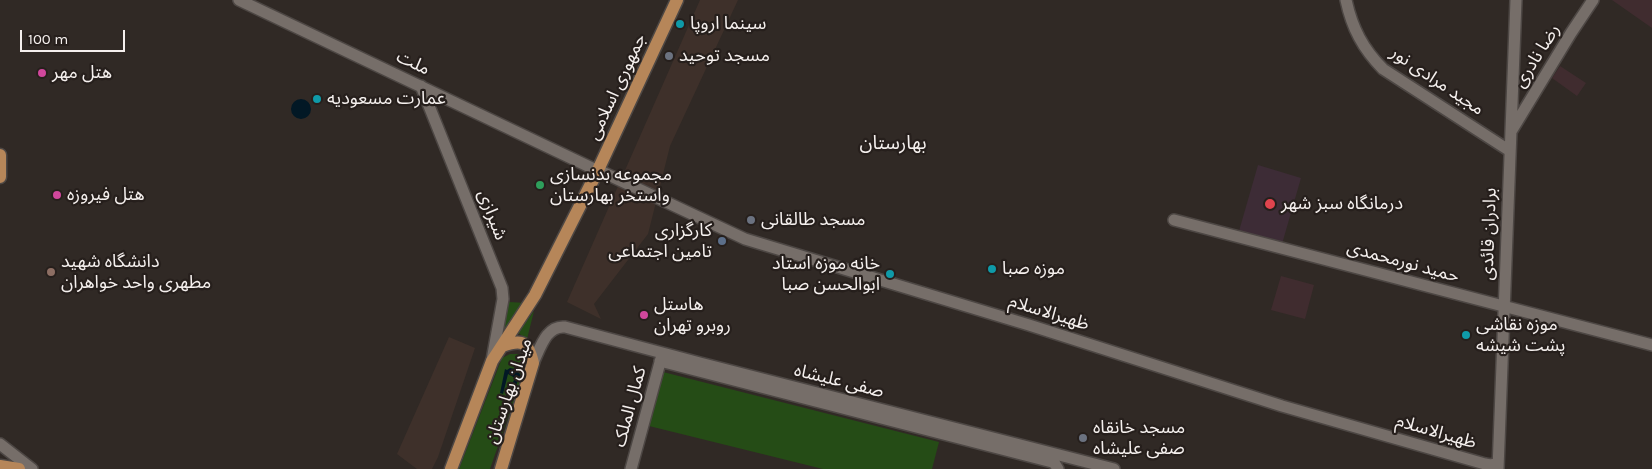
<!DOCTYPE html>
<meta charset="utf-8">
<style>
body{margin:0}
#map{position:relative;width:1652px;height:469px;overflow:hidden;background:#302925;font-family:Karla,sans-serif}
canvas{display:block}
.scale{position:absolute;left:20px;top:30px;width:105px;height:22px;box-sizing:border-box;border:2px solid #f5f0ee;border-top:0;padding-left:6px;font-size:15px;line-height:18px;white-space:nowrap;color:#f5f0ee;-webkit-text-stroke:4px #261f1c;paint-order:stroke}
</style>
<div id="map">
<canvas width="1652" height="469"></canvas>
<div class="scale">100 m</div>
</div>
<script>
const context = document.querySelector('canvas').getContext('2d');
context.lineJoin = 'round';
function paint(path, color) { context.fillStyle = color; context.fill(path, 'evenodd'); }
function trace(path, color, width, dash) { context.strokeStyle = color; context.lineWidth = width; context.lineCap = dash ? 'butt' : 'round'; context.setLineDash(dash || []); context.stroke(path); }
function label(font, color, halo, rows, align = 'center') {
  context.font = font + ' Karla,"Noto Sans Arabic",sans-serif'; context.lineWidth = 4.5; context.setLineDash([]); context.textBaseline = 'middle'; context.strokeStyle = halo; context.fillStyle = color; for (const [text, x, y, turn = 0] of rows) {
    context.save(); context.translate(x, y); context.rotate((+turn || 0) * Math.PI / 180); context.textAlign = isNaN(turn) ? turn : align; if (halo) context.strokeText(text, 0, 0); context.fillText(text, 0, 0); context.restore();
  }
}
paint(new Path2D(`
 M 700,0 L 738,0 L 670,146 L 648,234 L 594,304 L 601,319 L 567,302 Z
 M 449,337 L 475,348 L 438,457 L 432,469 L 417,469 L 397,454 Z`), '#3e302a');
paint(new Path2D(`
 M 1612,0 L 1652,0 L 1652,28 Z
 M 1560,66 L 1586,83 L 1577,96 L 1552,78 Z
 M 1281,276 L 1314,285 L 1305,319 L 1271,310 Z`), '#402c2f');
paint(new Path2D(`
 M 1258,165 L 1301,178 L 1282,244 L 1239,231 Z`), '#3d2c36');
paint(new Path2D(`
 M 509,302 L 527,303 L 501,337 Z
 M 534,311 L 527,339 L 518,333 Z
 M 510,354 L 518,354 L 523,360 L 524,371 L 490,469 L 459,469 L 502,358 Z
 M 663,372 L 939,442 L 932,469 L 823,469 L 649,426 Z`), '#254c16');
paint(new Path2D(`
 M291 109a10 10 0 1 1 20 0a10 10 0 1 1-20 0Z
 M 510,368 L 515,369 L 521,375 L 510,397 L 506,396 L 515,378 L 508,374 L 503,394 L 500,393 L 505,369 L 507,370 Z`), '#021825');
const secondary = new Path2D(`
 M 239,0 L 592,168 L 597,173
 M 1346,0 C 1352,28 1363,49 1383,69 L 1510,151
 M 421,86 L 502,288 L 503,299 L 492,360
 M 1512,130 L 1571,33 L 1593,0
 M 598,170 L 745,239 L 1029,325 L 1282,406 L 1485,464 L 1491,465 L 1498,463
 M 1174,220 L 1652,345
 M 660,361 L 1052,462 L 1055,464 L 1058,469
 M 533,363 C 540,349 546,325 565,327 L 700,363 L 1114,469
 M 0,444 L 32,469
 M 631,469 L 662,355
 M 1498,469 L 1516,0`);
const primary = new Path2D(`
 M 0,155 L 0,177
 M 0,466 L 19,469
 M 451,469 L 492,361 L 535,295 L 598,170 L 677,0
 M 501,469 L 533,363 C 528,341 522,339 502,346`);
trace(secondary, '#4d4744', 14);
trace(primary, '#4d4744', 15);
trace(secondary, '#766e69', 11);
trace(primary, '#b68659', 12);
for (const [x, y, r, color] of [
 [680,24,5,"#0f9aa8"],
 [669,56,5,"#6b7280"],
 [42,73,5,"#d1479c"],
 [317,99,5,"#0f9aa8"],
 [540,185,5,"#2e9e5b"],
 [57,195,5,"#d1479c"],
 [1270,204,6,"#e0444e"],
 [751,220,5,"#6b7280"],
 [722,241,5,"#5c6f8a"],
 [992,269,5,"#0f9aa8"],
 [51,272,5,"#8d6e63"],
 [890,274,5,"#0f9aa8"],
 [644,315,5,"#d1479c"],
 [1466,335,5,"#0f9aa8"],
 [1083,438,5,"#6b7280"]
]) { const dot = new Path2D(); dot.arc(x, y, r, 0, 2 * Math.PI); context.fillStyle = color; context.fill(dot); trace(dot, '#261f1c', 2); }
label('18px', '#f5f0ee', '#261f1c', [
 ["سینما اروپا",690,24],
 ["مسجد توحید",679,56],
 ["هتل مهر",52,73],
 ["عمارت مسعودیه",327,99],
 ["مجموعه بدنسازی",550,175],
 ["واستخر بهارستان",550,196],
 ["هتل فیروزه",67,195],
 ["درمانگاه سبز شهر",1281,204],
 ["مسجد طالقانی",761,220],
 ["کارگزاری",712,231,"right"],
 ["تامین اجتماعی",712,252,"right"],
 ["دانشگاه شهید",61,262],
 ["مطهری واحد خواهران",61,283],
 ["خانه موزه استاد",880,264,"right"],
 ["ابوالحسن صبا",880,285,"right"],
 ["موزه صبا",1002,269],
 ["هاستل",654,305],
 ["روبرو تهران",654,326],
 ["موزه نقاشی",1476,325],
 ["پشت شیشه",1476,346],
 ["مسجد خانقاه",1093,428],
 ["صفی علیشاه",1093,449]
], 'left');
label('18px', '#f5f0ee', '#261f1c', [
 ["رضا نادری",1537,56,-58],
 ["ملت",413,63,25],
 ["مجید مرادی نور",1437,81,34],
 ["جمهوری اسلامی",617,87,-65],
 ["شیرازی",492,215,69],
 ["برادران قائدی",1489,234,-88],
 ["حمید نورمحمدی",1403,262,15],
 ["ظهیرالاسلام",1049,313,17],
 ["صفی علیشاه",839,381,14],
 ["میدان بهارستان",509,391,-71],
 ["کمال الملک",630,407,-75],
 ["ظهیرالاسلام",1436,432,16]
]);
label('19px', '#f5f0ee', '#261f1c', [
 ["بهارستان",893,144]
]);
</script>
